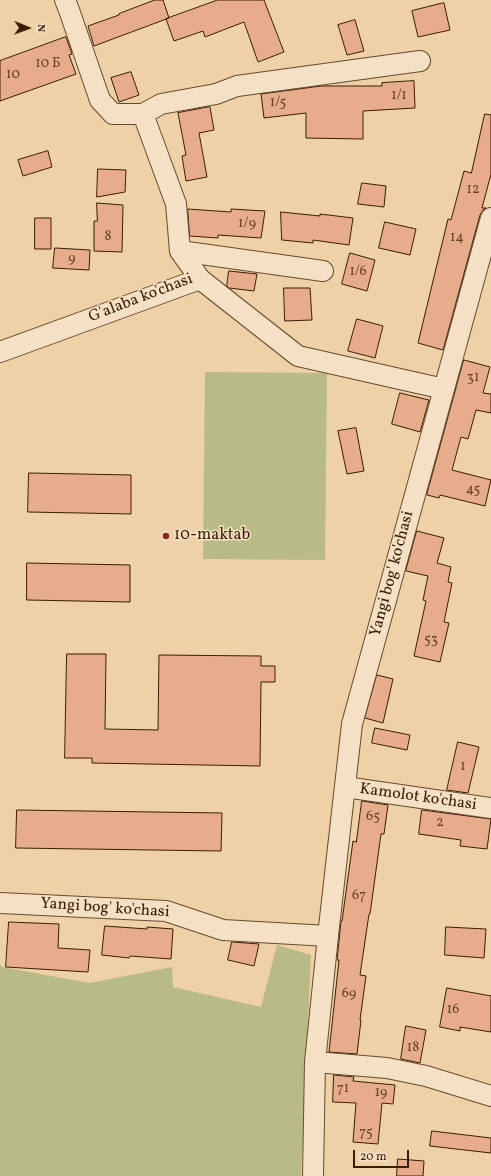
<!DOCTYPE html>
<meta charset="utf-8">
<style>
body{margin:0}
#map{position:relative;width:491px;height:1176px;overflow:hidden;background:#eed1a6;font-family:Vollkorn,serif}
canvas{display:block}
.north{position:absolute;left:8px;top:8px;width:40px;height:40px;-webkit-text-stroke:3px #f4e1c5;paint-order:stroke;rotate:91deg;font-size:11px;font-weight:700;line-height:16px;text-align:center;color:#3a1d05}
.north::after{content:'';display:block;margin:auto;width:14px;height:18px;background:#3a1d05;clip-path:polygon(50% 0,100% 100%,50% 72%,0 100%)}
.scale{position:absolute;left:353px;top:1150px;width:56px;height:18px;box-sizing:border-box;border:2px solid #3a1d05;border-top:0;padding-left:5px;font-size:12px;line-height:14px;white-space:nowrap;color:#3a1d05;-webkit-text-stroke:3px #f4e1c5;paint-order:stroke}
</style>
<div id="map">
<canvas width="491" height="1176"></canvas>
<div class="north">N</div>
<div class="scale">20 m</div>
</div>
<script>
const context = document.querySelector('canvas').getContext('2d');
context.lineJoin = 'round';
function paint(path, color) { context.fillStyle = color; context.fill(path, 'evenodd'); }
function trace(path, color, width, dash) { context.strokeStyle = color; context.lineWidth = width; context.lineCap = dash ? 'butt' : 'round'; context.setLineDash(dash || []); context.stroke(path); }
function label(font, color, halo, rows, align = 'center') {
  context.font = font + ' Vollkorn,serif'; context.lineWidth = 3; context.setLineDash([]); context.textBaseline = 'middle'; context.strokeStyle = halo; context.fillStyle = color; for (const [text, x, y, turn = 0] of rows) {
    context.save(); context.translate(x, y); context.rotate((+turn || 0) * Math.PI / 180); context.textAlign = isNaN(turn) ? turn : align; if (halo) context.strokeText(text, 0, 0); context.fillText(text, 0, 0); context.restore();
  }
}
paint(new Path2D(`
 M 205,372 L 327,373 L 325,560 L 203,559 Z
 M 277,945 L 311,955 L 301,1176 L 0,1176 L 0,965 L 2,967 L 90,983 L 172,967 L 173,987 L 261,1007 Z`), '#b9bb86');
const building = new Path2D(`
 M 155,0 L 163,0 L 169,18 L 94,46 L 88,26 L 119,15 L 119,14 Z
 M 218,0 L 264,0 L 284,52 L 258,62 L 244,22 L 205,37 L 203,31 L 174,41 L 166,19 Z
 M 444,3 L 450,30 L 418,37 L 412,11 Z
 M 355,20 L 364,51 L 347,55 L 338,25 Z
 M 66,37 L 72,54 L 69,55 L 76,74 L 0,101 L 0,61 Z
 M 131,72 L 139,95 L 119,102 L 111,78 Z
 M 414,81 L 415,108 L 363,111 L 363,139 L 306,138 L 306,113 L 264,118 L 261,94 L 321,86 L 382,86 L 382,83 Z
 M 210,107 L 214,130 L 199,133 L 207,177 L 186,181 L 182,156 L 186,155 L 178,113 Z
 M 485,114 L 491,115 L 491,174 L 482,208 L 486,208 L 483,210 L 480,215 L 443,350 L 418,343 L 448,219 L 451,220 L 464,171 L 471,173 Z
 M 48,151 L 52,167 L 23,176 L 18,160 Z
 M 98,169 L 126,170 L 125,192 L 97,197 Z
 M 362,183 L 386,186 L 384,207 L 358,204 Z
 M 97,203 L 123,205 L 122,252 L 94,251 L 94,221 L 97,221 Z
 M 188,209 L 231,212 L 231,209 L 265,211 L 261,238 L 218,235 L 218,238 L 190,236 Z
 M 281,212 L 320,216 L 320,214 L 353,218 L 349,245 L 313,240 L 313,243 L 282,240 Z
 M 35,218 L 51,218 L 51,249 L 35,249 Z
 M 385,222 L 416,229 L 410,255 L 379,248 Z
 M 55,248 L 90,250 L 89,270 L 53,268 Z
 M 350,253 L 375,260 L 367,291 L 342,284 Z
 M 229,271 L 257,274 L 254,291 L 229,288 L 227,286 Z
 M 284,288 L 310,288 L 312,320 L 285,321 Z
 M 357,319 L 383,326 L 375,358 L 348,351 Z
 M 464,360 L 490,367 L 483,393 L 491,394 L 491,413 L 476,410 L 468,439 L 461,437 L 452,470 L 491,480 L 485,506 L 440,495 L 439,498 L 427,495 Z
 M 400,393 L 429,400 L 420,432 L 392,424 Z
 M 356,428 L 364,471 L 347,474 L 338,431 Z
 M 29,473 L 131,475 L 131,514 L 28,512 Z
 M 417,531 L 444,538 L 437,563 L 451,567 L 448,582 L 452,583 L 444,622 L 449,623 L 440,662 L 414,656 L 426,601 L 423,600 L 428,576 L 406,571 Z
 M 27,563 L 130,565 L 130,602 L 27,600 Z
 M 67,654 L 106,654 L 105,729 L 158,730 L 159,655 L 261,656 L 261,666 L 275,666 L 275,682 L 261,682 L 260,766 L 92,763 L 92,758 L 65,758 Z
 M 377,675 L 393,679 L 383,723 L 365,718 Z
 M 375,728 L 410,735 L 407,750 L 372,743 Z
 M 458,742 L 479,747 L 468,793 L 447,790 Z
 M 362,801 L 388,805 L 384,834 L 381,834 L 370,914 L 369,914 L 360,975 L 366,976 L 360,1020 L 361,1020 L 357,1054 L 329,1052 L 339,960 L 337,960 L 341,921 L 342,921 L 353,841 L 356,842 Z
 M 17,810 L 222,813 L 221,851 L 16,848 Z
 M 422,810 L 491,819 L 487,849 L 460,846 L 461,840 L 419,834 Z
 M 9,922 L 59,924 L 58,948 L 90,950 L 88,972 L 6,967 Z
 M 105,926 L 147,929 L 147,927 L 173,929 L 171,959 L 130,956 L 129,958 L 102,955 Z
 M 446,927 L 486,929 L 484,958 L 445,955 Z
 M 232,942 L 259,944 L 254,966 L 228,960 Z
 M 447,988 L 491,996 L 491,1032 L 460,1027 L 460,1031 L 440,1027 Z
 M 406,1026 L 426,1030 L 420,1063 L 401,1059 Z
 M 334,1075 L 354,1077 L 353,1081 L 395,1085 L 393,1104 L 382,1103 L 378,1144 L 353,1142 L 356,1103 L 333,1102 Z
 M 432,1131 L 491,1138 L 491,1153 L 430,1146 Z
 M 398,1159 L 424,1161 L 423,1176 L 397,1176 Z`);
paint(building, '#e7ac8c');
trace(building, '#3a1d05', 1);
const minor = new Path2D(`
 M 65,0 L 69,10 L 100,100 L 113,114 L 143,114 L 176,204 L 180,251 L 200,279 L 298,356 L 444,389
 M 143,114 L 161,104 L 216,94 L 237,86 L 420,61
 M 180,251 L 323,271
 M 0,352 L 200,279
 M 345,787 L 491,808
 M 0,903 L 166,911 L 223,930 L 328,936
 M 315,1062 L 387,1068 L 426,1076 L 491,1096
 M 313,1176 L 315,1062 L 328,936 L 352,724 L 491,218`);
trace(minor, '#674a2d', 22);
trace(minor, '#f4e1c5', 20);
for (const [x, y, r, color] of [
 [166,536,4,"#8f2418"]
]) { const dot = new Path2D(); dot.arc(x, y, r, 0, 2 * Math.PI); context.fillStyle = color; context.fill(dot); trace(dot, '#f4e1c5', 1.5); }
label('14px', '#654127', null, [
 ["10 Б",48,64],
 ["10",13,75],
 ["1/1",399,96],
 ["1/5",278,103],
 ["12",473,190],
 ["1/9",247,224],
 ["8",108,237],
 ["14",457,238],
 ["9",72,259],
 ["1/6",358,272],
 ["31",473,378],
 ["45",473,490],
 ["53",431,640],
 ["1",463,767],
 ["65",373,817],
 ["2",440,823],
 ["67",359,896],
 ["69",349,994],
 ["16",453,1010],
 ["18",413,1048],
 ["71",343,1089],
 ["19",381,1093],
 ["75",366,1133]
]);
label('16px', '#3a1d05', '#f4e1c5', [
 ["G'alaba ko'chasi",141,299,-21],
 ["Yangi bog' ko'chasi",393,574,-75],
 ["Kamolot ko'chasi",418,798,8],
 ["Yangi bog' ko'chasi",105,909,4]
]);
label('16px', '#3a1d05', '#f4e1c5', [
 ["10-maktab",174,536]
], 'left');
</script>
